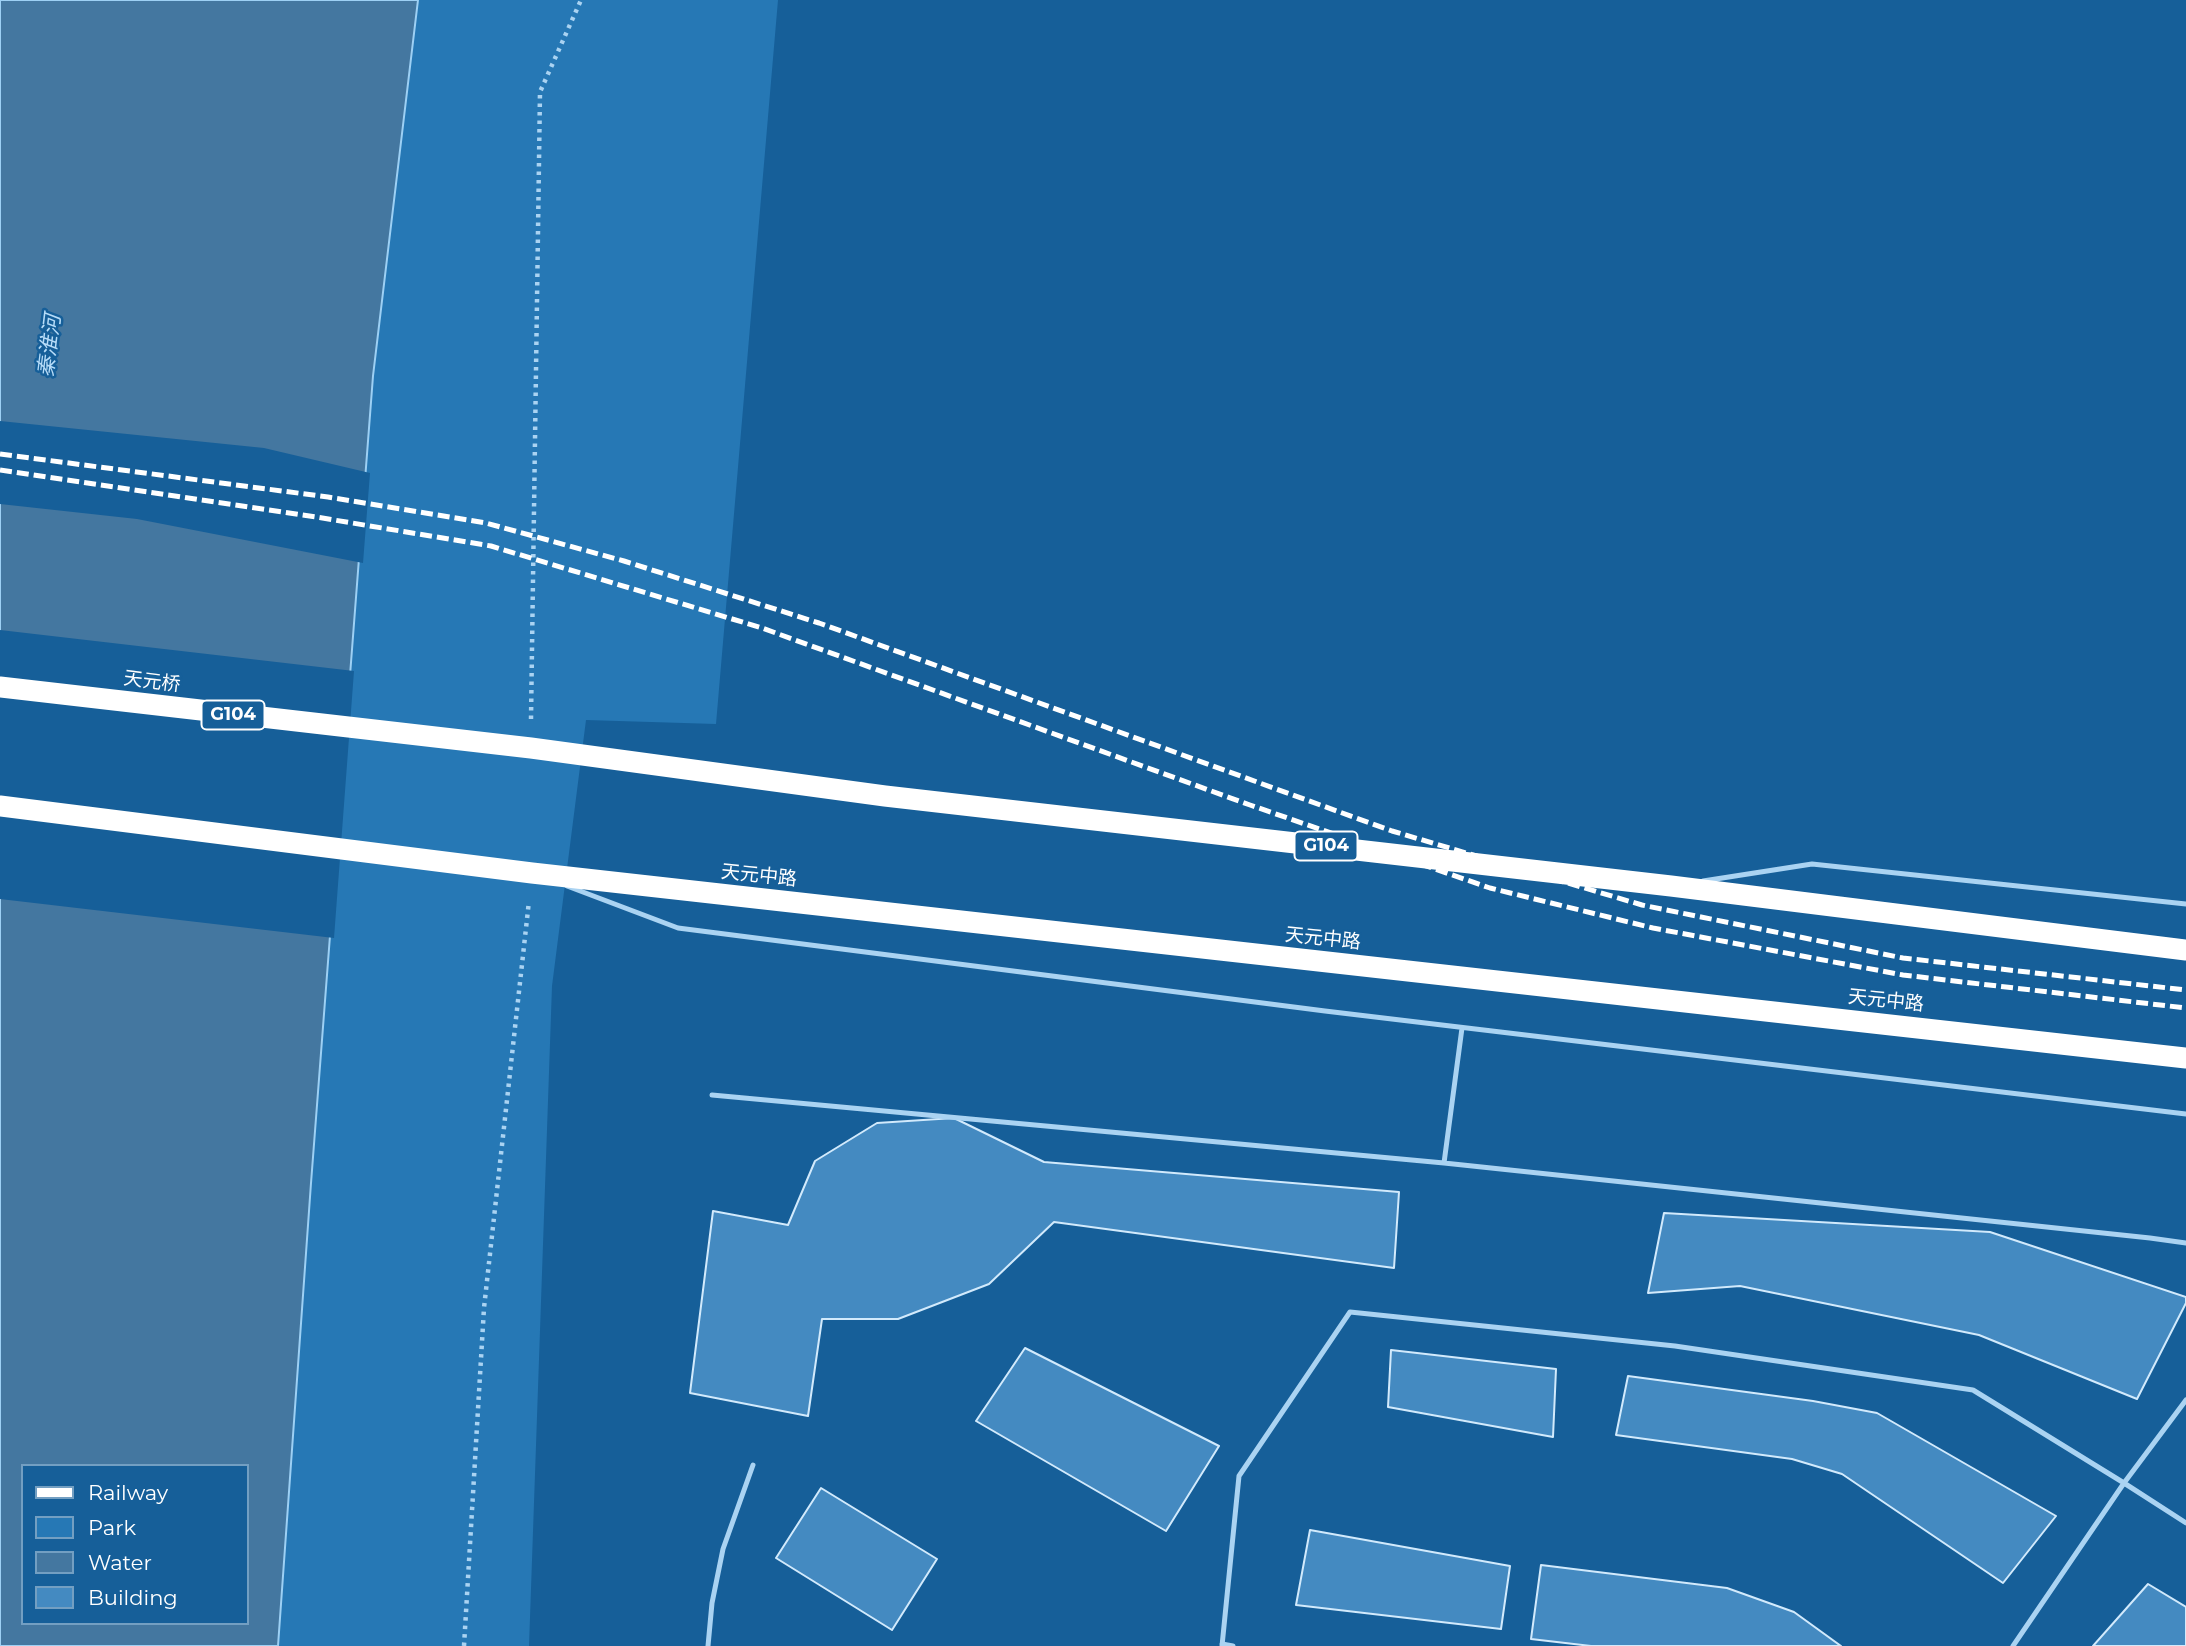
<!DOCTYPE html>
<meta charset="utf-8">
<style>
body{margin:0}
#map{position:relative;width:2186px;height:1646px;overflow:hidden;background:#165f99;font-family:Montserrat,sans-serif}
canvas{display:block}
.legend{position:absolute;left:21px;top:1464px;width:228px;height:161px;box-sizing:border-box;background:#165f99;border:2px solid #739fc2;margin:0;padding:9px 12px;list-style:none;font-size:21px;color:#fff}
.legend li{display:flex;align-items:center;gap:14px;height:35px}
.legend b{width:35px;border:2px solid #739fc2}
</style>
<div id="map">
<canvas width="2186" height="1646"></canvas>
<ul class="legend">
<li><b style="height:9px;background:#fff"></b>Railway</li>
<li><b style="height:19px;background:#2678b5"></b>Park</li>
<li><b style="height:19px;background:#4477a0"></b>Water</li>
<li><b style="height:19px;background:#448ac1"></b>Building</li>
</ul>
</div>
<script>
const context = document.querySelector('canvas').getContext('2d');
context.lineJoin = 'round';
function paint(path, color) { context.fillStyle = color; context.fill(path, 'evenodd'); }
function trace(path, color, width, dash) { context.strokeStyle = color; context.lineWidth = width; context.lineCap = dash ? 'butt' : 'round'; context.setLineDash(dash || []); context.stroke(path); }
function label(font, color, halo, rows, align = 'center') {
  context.font = font + ' Montserrat,"Noto Sans SC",sans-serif'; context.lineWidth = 5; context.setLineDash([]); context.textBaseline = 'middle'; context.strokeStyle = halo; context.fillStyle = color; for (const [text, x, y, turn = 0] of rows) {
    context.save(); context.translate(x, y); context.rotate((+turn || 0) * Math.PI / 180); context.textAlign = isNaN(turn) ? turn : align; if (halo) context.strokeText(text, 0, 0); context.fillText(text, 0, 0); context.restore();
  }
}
paint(new Path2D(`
 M 0,0 L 778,0 L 716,724 L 586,720 L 552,986 L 529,1646 L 0,1646 ZM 23,1466 L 247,1466 L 247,1623 L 23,1623 Z`), '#2678b5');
const water = new Path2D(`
 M 0,0 L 418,0 L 373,376 L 311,1183 L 278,1646 L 0,1646 ZM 23,1466 L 247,1466 L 247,1623 L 23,1623 Z`);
paint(water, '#4477a0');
trace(water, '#9dd0f4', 2);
paint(new Path2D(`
 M 0,421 L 264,448 L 370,473 L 363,563 L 137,519 L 0,504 Z
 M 0,630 L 354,671 L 334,938 L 0,899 Z`), '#165f99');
const building = new Path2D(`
 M 954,1118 L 1044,1162 L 1399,1192 L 1394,1268 L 1054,1222 L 989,1284 L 898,1319 L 822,1319 L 808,1416 L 690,1393 L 713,1211 L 788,1225 L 815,1161 L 877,1123 Z
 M 1664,1213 L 1990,1232 L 2186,1297 L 2186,1303 L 2137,1399 L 1979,1335 L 1740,1286 L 1648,1293 Z
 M 1025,1348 L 1219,1446 L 1166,1531 L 976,1421 Z
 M 1391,1350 L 1556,1369 L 1553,1437 L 1388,1407 Z
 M 1628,1376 L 1813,1401 L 1877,1413 L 2056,1516 L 2003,1583 L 1842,1474 L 1792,1459 L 1616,1435 Z
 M 821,1488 L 937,1559 L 892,1630 L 776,1558 Z
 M 1310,1530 L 1510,1566 L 1501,1629 L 1296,1605 Z
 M 1541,1565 L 1727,1588 L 1794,1612 L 1841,1646 L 1591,1646 L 1531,1639 Z
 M 2148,1584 L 2186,1607 L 2186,1646 L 2093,1646 Z`);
paint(building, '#448ac1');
trace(building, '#d2eafc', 2);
trace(new Path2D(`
 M 531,719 L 540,92 L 581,0
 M 464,1646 L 484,1308 L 529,901`), '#aad3f2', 4.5, [3.5, 5]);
trace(new Path2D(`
 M 1703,881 L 1812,864 L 2186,904
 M 567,886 L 678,928 L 1325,1011 L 2186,1114
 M 712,1095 L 1444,1163 L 2150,1238 L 2186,1243
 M 1444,1163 L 1462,1028
 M 1222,1644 L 1233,1646
 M 708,1646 L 712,1603 L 723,1549 L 753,1465
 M 1222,1646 L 1239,1476 L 1350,1312 L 1675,1346 L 1973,1390 L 2124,1483 L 2186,1523
 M 2013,1646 L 2124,1483 L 2186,1400`), '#aad3f2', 5);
trace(new Path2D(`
 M 0,687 L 531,748 L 885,796 L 1671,886 L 2186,950
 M 0,806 L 532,873 L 2186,1058`), '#fff', 21);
trace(new Path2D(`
 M 0,454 L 328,497 L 486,523 L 624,561 L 819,623 L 1392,831 L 1642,905 L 1903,958 L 2186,990
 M 0,470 L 316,517 L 491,546 L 762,628 L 1250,805 L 1490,888 L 1653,928 L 1903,975 L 2186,1008`), '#fff', 5, [12, 5]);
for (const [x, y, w] of [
 [233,715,63],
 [1326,846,63]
]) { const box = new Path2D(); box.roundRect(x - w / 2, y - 14.5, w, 29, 5); context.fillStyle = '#165f99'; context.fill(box); trace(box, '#fff', 2); }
label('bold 18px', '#fff', null, [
 ["G104",233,715],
 ["G104",1326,846]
]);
label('19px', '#fff', '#165f99', [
 ["天元桥",152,682,7],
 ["天元中路",759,876,6],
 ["天元中路",1323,939,6],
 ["天元中路",1886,1001,6]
]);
label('italic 21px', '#b7dcf8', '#165f99', [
 ["秦淮河",50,346,-83]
]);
</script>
